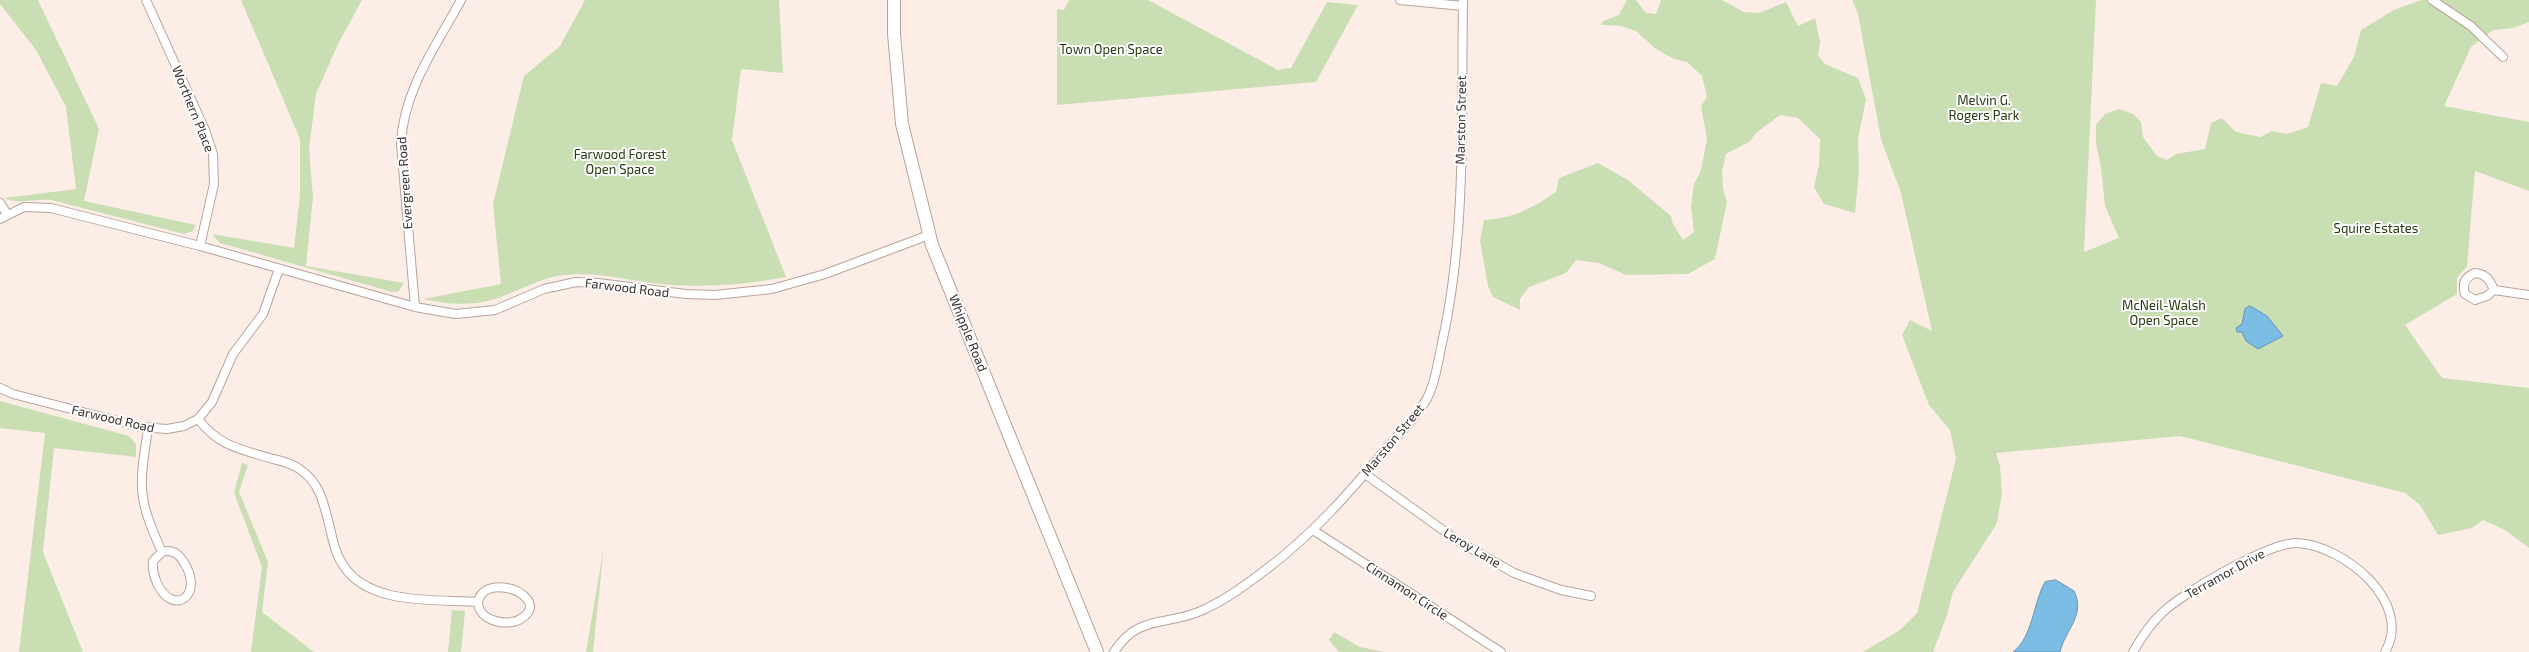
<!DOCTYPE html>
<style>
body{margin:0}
canvas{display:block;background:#fceee7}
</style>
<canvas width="2529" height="652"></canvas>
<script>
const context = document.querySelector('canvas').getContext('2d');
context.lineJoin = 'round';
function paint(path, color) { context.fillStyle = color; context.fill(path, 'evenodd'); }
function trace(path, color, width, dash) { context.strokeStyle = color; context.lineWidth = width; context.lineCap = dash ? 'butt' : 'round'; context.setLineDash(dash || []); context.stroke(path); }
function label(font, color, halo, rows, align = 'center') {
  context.font = font + ' "Exo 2",sans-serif'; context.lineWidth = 4; context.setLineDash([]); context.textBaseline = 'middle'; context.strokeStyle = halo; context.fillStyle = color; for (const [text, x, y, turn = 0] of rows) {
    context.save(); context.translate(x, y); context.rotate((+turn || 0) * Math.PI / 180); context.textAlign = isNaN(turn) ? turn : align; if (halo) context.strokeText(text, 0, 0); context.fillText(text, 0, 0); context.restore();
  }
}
paint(new Path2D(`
 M 0,0 L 38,0 L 99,129 L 84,201 L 196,225 L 193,231 L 184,234 L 51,200 C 36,198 17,205 4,198 L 76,189 L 66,107 L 36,50 L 0,4 Z
 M 241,0 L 362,0 L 338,44 L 316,94 L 309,149 L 313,197 L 306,266 L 404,283 L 399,291 L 392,292 L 220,243 L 212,234 L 294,248 L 300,195 L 300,139 Z
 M 585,0 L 779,0 L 783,73 L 741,69 L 732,140 L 786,277 C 744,285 702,288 660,284 C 626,280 591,270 557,276 C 539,280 523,288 506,295 C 480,306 451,306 423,299 L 501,284 L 493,204 L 524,76 L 560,46 Z
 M 1069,0 L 1148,0 L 1278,70 L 1291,68 L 1327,2 L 1358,5 L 1316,82 L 1057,105 L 1057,9 L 1064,10 Z
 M 1627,0 L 1636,0 L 1646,13 L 1656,14 L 1661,0 L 1722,0 L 1744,12 L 1759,13 L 1786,2 L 1798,26 L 1815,18 L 1820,42 L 1818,55 L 1825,64 L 1858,78 L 1866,99 L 1858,139 L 1859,171 L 1855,213 L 1824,204 L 1814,187 L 1819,165 L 1820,139 L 1798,118 L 1780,115 L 1756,133 L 1749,142 L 1726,154 L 1722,172 L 1723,189 L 1727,202 L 1715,259 L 1688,274 L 1626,275 L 1599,263 L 1576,260 L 1566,273 L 1529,287 L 1520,299 L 1520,310 L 1493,297 L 1488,286 L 1480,241 L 1484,220 C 1514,218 1531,209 1556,192 L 1559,178 L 1598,163 L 1628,180 L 1671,216 L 1673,224 L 1683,240 L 1694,232 L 1691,207 L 1694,184 L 1701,170 L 1707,139 L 1701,106 L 1707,97 L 1702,76 L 1687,62 L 1674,59 L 1656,49 L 1636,31 L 1621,26 L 1601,25 L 1603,21 L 1619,15 Z
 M 1852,0 L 2096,0 L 2084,252 L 2119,238 L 2105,206 L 2101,167 L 2096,144 L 2096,125 L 2105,114 L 2119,109 L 2133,114 L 2141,122 L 2143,137 L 2157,156 L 2167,160 L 2176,154 L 2205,149 L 2211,123 L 2222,118 L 2236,132 L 2260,137 L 2272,131 L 2287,134 L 2308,127 L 2321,83 L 2337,86 L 2354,57 L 2361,30 L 2394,10 L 2421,0 L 2529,0 L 2529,22 L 2513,28 L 2493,30 L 2471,47 L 2444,106 L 2529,122 L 2529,191 L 2475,171 L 2467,266 L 2457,278 L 2457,294 L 2405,325 L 2442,378 L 2529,388 L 2529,548 L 2505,530 L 2483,520 L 2472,528 L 2438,535 L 2420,505 L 2405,493 L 2180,436 L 1996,453 L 2000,466 L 2002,493 L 1997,523 L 1953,592 L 1946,618 L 1933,652 L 1863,652 L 1900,630 L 1917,613 L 1956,459 L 1950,430 L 1929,405 L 1902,335 L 1910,320 L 1932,331 L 1901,193 L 1881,139 L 1858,14 Z
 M 0,401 L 129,436 L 136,444 L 136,457 L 54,448 L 43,552 L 83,652 L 19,652 L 45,433 L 0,428 Z
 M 242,463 L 248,465 L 239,492 L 268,562 L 262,612 L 314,652 L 251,652 L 262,567 L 234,493 Z
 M 604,546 L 593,652 L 586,652 Z
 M 452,610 L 465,611 L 461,652 L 448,652 Z
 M 1334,632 L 1360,647 L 1384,652 L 1339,652 L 1329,640 Z`), '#cadeb4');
const water = new Path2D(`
 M 2250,306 L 2267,316 L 2283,336 L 2258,349 L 2246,341 L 2242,332 L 2237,332 L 2236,328 L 2242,324 L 2245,309 Z
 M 2056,580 L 2074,591 C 2086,615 2065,630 2060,652 L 2013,652 C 2033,637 2033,603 2045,582 Z`);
paint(water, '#7cbde6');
trace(water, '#6893ae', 1);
const street = new Path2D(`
 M 146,0 L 205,130 L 213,154 L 214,184 L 200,246
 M 1400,0 L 1463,6
 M 2432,0 L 2471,26 L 2503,57
 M 0,203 L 7,214
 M 0,219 L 24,207 L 51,208 L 200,246 L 415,307 L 456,314 L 495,310 L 544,289 L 576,282 L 598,283 L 686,294 L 715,295 L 772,289 L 825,274 L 929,235
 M 2475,273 C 2486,274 2490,280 2494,290 L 2487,296 L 2475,300 L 2465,294 C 2462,284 2465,277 2475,273 Z
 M 2494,290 L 2529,295
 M 415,307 L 401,144 C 403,91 436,46 461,0
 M 0,388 L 13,394 L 141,427 L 167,429 L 184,426 L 198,419 L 212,402 L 233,354 L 263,314 L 279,269
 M 198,419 C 220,447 240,449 273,459 C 283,461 293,464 301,470 C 318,482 323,500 328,520 C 332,535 334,552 343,565 C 369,606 436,599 478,602 C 478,621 509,628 522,618 C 541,606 522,590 507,588 C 495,586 481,588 478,602
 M 148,429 C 139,487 137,497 162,552 L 153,561 C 152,569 154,576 157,583 C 173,618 206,595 183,561 C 178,553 171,549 162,552
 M 1365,474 L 1458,541 L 1514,573 L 1561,590 L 1591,596
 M 1313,530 L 1501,652
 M 1114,652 C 1139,613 1167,627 1203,610 C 1227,599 1247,584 1268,568 C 1315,532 1348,494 1386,449 C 1399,434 1415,419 1425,402 C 1435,386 1438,361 1442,343 C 1467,231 1461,114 1463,0
 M 2133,652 C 2141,638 2150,624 2162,613 C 2182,593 2270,542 2297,543 C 2343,545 2414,602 2385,652`);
const secondary = new Path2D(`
 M 894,0 L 894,34 L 902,124 L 932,245 L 1097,652`);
trace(street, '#b9a398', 10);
trace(secondary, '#b9a398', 14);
trace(street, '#fff', 8);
trace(secondary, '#fff', 12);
label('13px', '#27390d', '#fefefe', [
 ["Town Open Space",1111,50],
 ["Melvin G.",1984,101],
 ["Rogers Park",1984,116],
 ["Farwood Forest",620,155],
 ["Open Space",620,170],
 ["Squire Estates",2376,229],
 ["McNeil-Walsh",2164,306],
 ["Open Space",2164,321]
]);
label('13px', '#3a312d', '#fefefe', [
 ["Worthern Place",193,109,68],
 ["Marston Street",1461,120,-89],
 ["Evergreen Road",405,183,-94],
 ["Farwood Road",627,288,7],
 ["Whipple Road",968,333,68],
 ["Farwood Road",113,419,13],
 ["Marston Street",1393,440,-50],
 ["Leroy Lane",1472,548,31],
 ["Terramor Drive",2225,574,-29],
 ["Cinnamon Circle",1407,591,33]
]);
</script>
